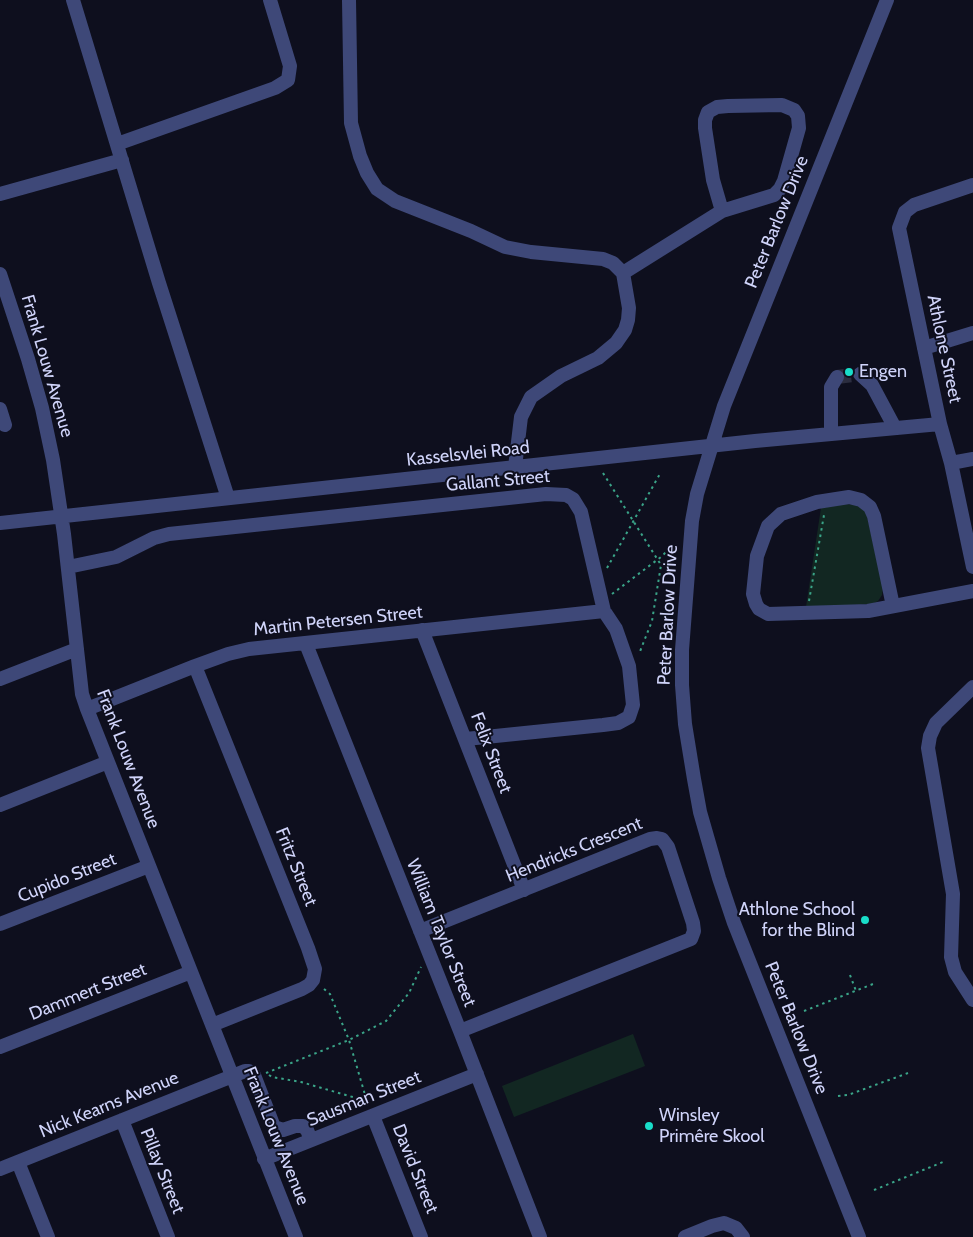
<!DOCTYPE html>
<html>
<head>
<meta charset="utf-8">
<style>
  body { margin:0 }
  canvas { display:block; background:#0e0f1e }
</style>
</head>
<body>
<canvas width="973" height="1237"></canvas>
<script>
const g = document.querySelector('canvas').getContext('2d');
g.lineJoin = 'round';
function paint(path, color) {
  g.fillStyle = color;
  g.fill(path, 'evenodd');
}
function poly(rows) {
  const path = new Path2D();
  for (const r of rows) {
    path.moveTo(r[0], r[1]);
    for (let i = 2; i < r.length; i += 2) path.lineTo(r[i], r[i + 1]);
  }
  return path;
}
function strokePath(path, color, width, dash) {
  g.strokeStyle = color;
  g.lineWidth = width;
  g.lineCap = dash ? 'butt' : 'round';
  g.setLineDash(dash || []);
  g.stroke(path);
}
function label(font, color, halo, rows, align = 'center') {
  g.font = font + ' Cabin,sans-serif';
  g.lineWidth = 4;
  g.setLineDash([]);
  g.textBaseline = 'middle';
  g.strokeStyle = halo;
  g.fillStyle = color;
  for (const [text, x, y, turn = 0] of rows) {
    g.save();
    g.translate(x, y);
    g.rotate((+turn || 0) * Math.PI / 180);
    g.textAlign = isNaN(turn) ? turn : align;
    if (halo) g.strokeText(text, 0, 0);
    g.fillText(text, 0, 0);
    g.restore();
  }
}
const green = poly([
  [845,504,856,505,866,511,883,588,882,595,878,601,872,604,806,607,821,508],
  [633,1034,645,1066,514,1117,502,1086]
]);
const minorTunnel = poly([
  [837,377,860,374]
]);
const path = poly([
  [603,473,661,565,652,621,639,654],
  [607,568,661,472],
  [612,594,661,557,667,551],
  [809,601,824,515],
  [850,975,856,991],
  [324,989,330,994,349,1040,368,1105],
  [804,1011,873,984],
  [266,1073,349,1040,386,1021,409,993,421,967],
  [269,1075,272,1077,301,1082,363,1100,366,1104],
  [838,1096,848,1095,908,1073],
  [874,1190,943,1162]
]);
const minor = poly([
  [73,0,159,283,228,498],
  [349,0,351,123,360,156,367,173,377,189,395,201,471,231,505,247,531,252,603,259,613,263,623,273,629,308,628,320,625,330,616,343,598,358,561,376,531,397,521,417,515,467],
  [117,144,275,88,288,80,290,66,270,0],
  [973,185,914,205,905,212,899,228,940,424,951,463,973,567],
  [0,194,122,160],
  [623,273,722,211,774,195,780,189,784,181,799,128,798,116,794,110,782,105,728,106,717,107,708,112,705,120,705,128,713,180,722,211],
  [0,274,28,359,42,408,53,460,64,534,82,694,87,709,296,1237],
  [924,348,973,333],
  [860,374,872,385,895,428],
  [0,409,5,425],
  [831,434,831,387,837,377],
  [951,463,973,459],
  [0,523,755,441,940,424],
  [68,567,116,557,154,538,169,534,546,494,566,495,573,499,581,512,604,611,616,629,629,666,633,705,629,717,618,723,603,725,466,739],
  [893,606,874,516,870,507,861,500,849,497,817,502,781,514,768,526,757,556,753,594,756,604,759,609,768,614,868,611,973,591],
  [422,630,524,890],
  [306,644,460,1031,540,1237],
  [195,666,308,948,315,969,313,980,309,985,302,989,212,1025],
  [0,679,77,649],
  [973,687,936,723,930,736,928,748,953,894,951,957,955,972,973,1000],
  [87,709,195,666,228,654,249,649,604,611],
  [0,805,108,762],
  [0,924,149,866],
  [420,931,650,839,657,838,662,839,668,847,693,923,694,931,691,939,460,1031],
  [0,1047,191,972],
  [373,1116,421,1237],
  [122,1120,168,1237],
  [264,1159,477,1074],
  [18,1162,48,1237],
  [0,1169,245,1071,249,1071,254,1075,274,1127,283,1130,295,1126,303,1126,307,1130,311,1140],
  [685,1237,712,1226,724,1223,736,1228,743,1237],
  [859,1237,734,923,719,878,700,812,694,779,685,724,682,685,682,650,692,521,697,494,724,406,887,0]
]);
const markers = [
  [849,372,5,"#19ddc9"],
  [865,920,5,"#19ddc9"],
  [649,1126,5,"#19ddc9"]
];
const streetNames = [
  ["Peter Barlow Drive",777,222,-68],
  ["Athlone Street",944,349,78],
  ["Frank Louw Avenue",47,366,74],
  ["Kasselsvlei Road",468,454,-6],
  ["Gallant Street",498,481,-5],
  ["Peter Barlow Drive",668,615,-87],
  ["Martin Petersen Street",338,621,-6],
  ["Felix Street",491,753,69],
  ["Frank Louw Avenue",128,759,69],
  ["Hendricks Crescent",574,850,-22],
  ["Fritz Street",296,867,68],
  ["Cupido Street",67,878,-22],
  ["William Taylor Street",441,933,68],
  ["Dammert Street",88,992,-22],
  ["Peter Barlow Drive",796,1028,68],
  ["Sausman Street",364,1099,-22],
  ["Nick Kearns Avenue",109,1105,-22],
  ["Frank Louw Avenue",276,1136,68],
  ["David Street",415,1169,68],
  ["Pillay Street",162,1171,68]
];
const poiNames = [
  ["Engen",859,372],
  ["Athlone School",855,910,"right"],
  ["for the Blind",855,931,"right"],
  ["Winsley",659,1116],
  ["Primêre Skool",659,1137]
];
paint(green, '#122722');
strokePath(minorTunnel, '#2b2d3f', 14, [14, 7]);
strokePath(path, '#3aa488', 2, [2.5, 4]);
strokePath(minor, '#3e4878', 14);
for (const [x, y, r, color] of markers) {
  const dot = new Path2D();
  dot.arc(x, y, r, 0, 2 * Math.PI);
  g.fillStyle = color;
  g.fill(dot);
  strokePath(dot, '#0e0f1e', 2);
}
label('18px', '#d0d4fa', '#0e0f1e', streetNames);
label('18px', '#d0d4fa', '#0e0f1e', poiNames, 'left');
</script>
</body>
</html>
